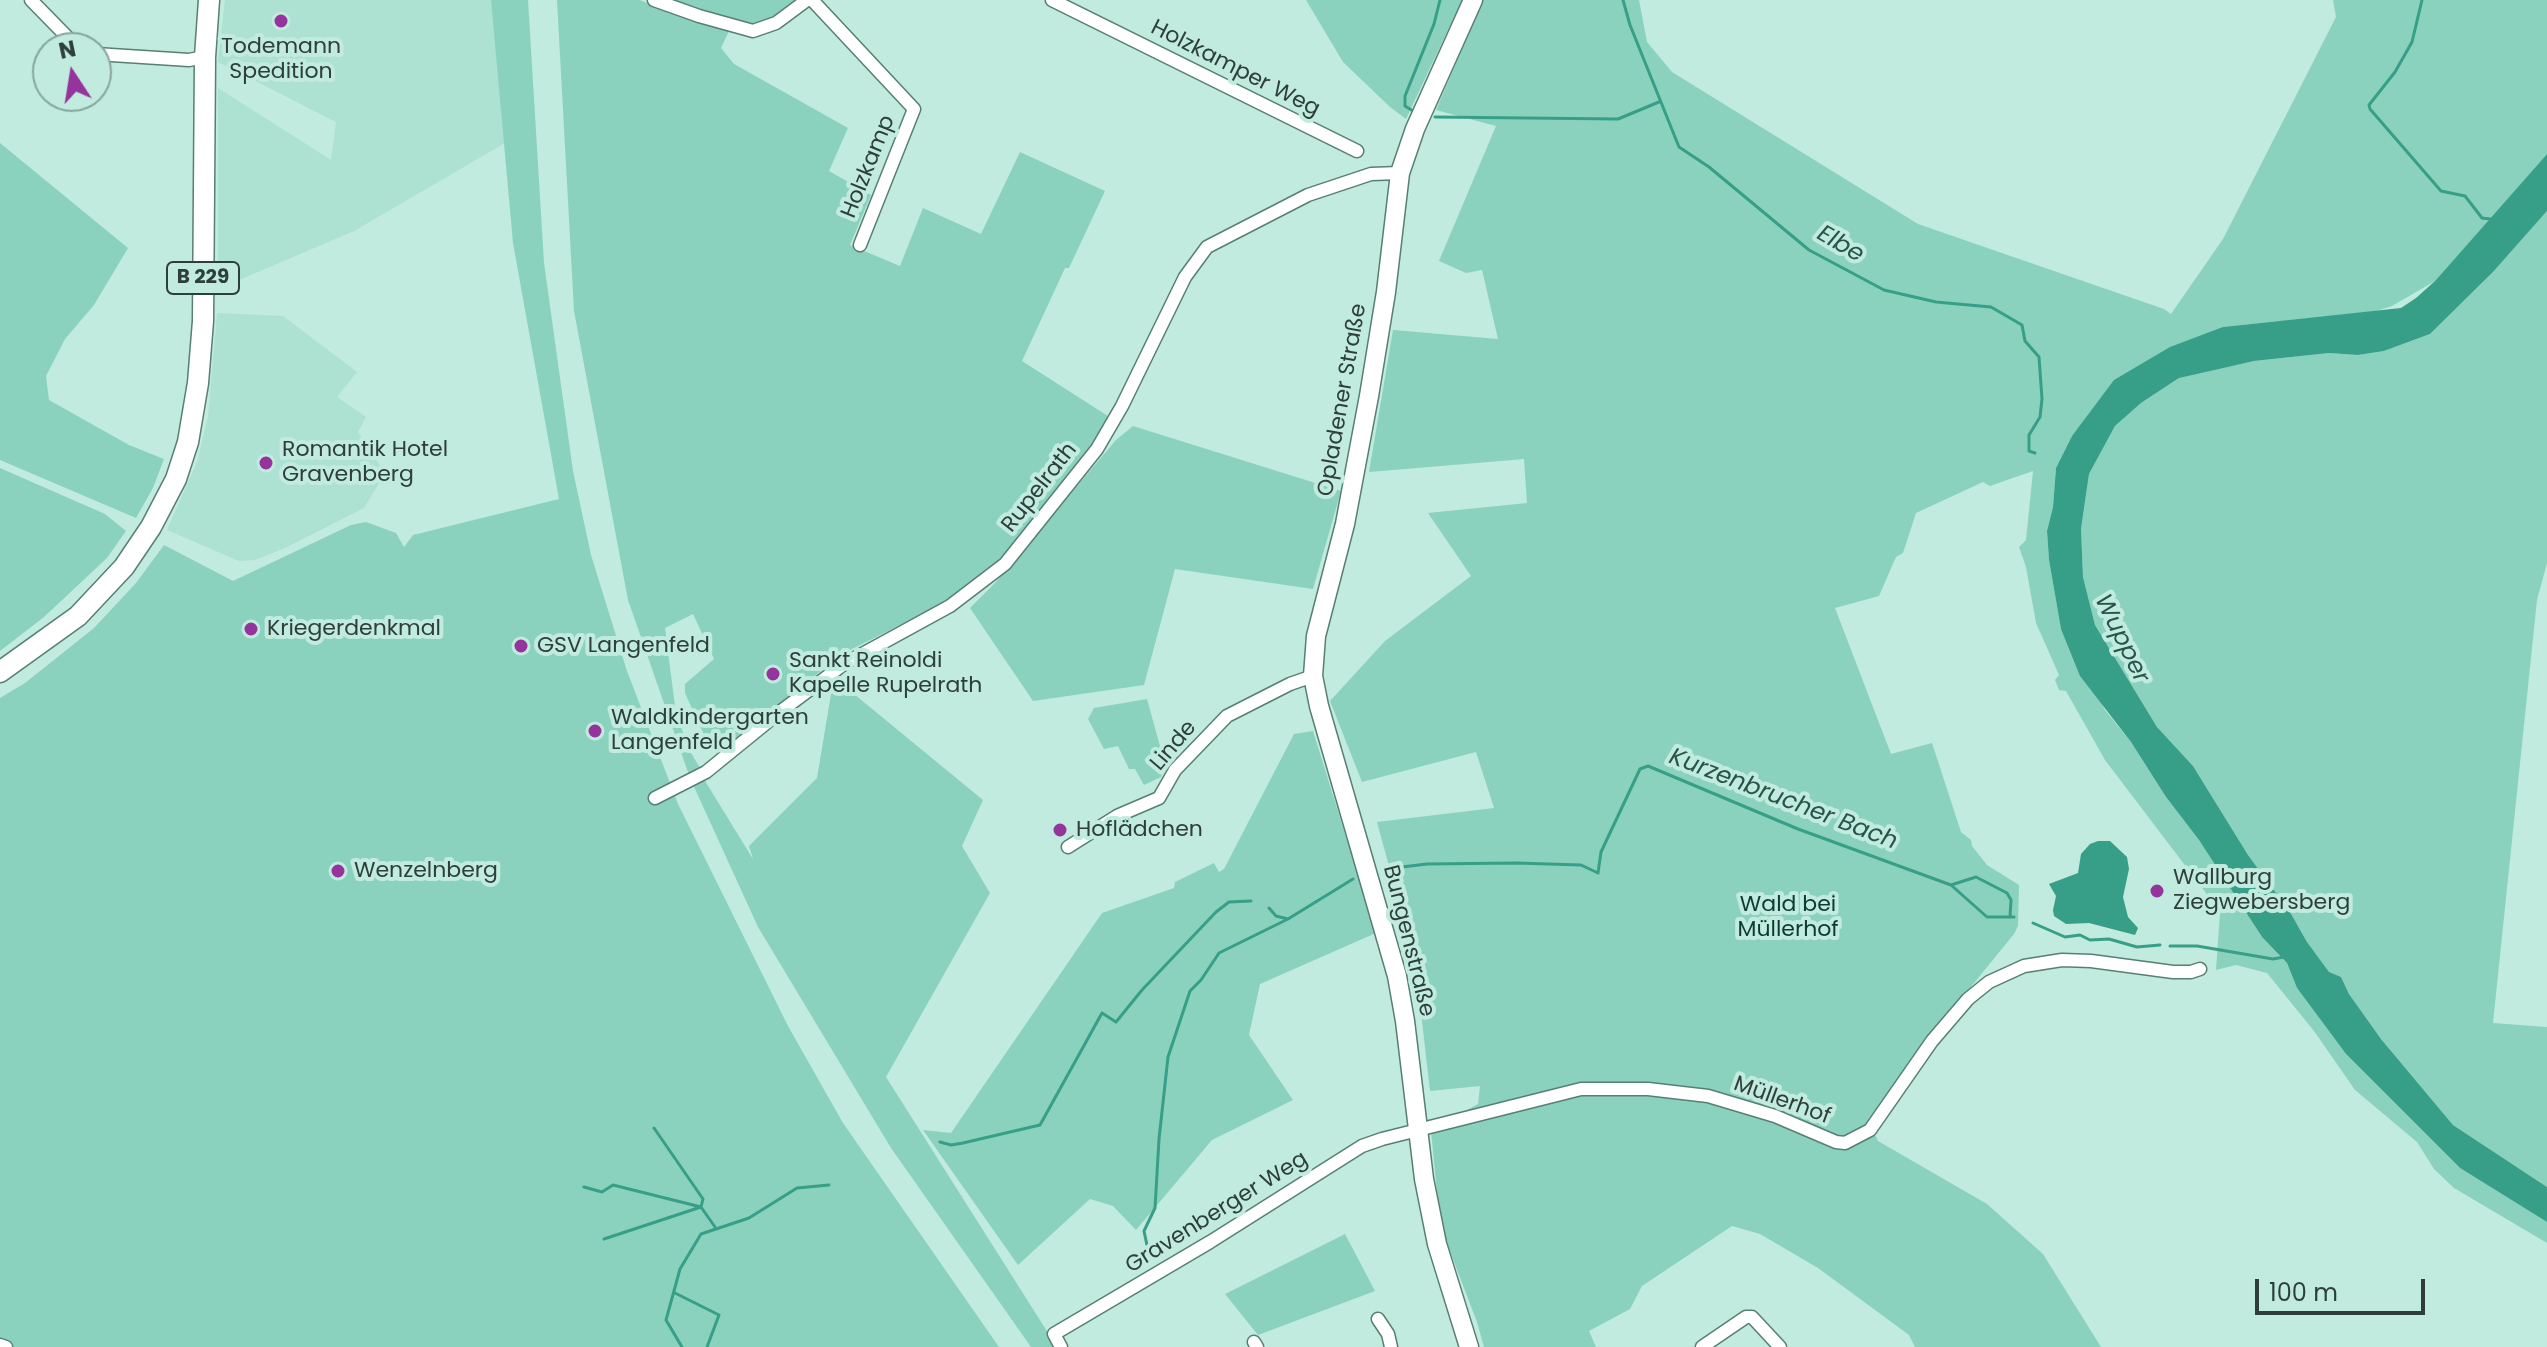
<!DOCTYPE html>
<html>
<head>
<meta charset="utf-8">
<style>
  body { margin:0 }
  #map { position:relative; width:2547px; height:1347px; overflow:hidden; background:#c0ebde; font-family:Poppins,sans-serif }
  canvas { display:block }
  .north { position:absolute; left:32px; top:32px; width:80px; height:80px; box-sizing:border-box; background:#c0ebde; border:2px solid #86a69c; border-radius:50%; rotate:348deg; font-size:22px; font-weight:700; line-height:32px; text-align:center; color:#2e3f3a }
  .north::after { content:''; display:block; margin:auto; width:28px; height:36px; background:#95349c; clip-path:polygon(50% 0,100% 100%,50% 72%,0 100%) }
  .scale { position:absolute; left:2255px; top:1279px; width:170px; height:36px; box-sizing:border-box; border:4px solid #2e3f3a; border-top:0; padding-left:10px; font-size:24px; line-height:28px; white-space:nowrap; color:#2e3f3a; -webkit-text-stroke:6px #c0ebde; paint-order:stroke }
</style>
</head>
<body>
<div id="map">
<canvas width="2547" height="1347"></canvas>
<div class="north">N</div>
<div class="scale">100 m</div>
</div>
<script>
const g = document.querySelector('canvas').getContext('2d');
g.lineJoin = 'round';
function paint(path, color) {
  g.fillStyle = color;
  g.fill(path, 'evenodd');
}
function poly(rows) {
  const path = new Path2D();
  for (const r of rows) {
    path.moveTo(r[0], r[1]);
    for (let i = 2; i < r.length; i += 2) path.lineTo(r[i], r[i + 1]);
  }
  return path;
}
function strokePath(path, color, width, dash) {
  g.strokeStyle = color;
  g.lineWidth = width;
  g.lineCap = dash ? 'butt' : 'round';
  g.setLineDash(dash || []);
  g.stroke(path);
}
function label(font, color, halo, rows, align = 'center') {
  g.font = font + ' Poppins,sans-serif';
  g.lineWidth = 8;
  g.setLineDash([]);
  g.textBaseline = 'middle';
  g.strokeStyle = halo;
  g.fillStyle = color;
  for (const [text, x, y, turn = 0] of rows) {
    g.save();
    g.translate(x, y);
    g.rotate((+turn || 0) * Math.PI / 180);
    g.textAlign = isNaN(turn) ? turn : align;
    if (halo) g.strokeText(text, 0, 0);
    g.fillText(text, 0, 0);
    g.restore();
  }
}
const built = poly([
  [225,0,491,0,505,143,354,231,218,289,218,88,331,160,336,122,218,62],
  [217,313,283,316,357,372,337,397,366,417,358,432,385,473,364,508,285,548,255,560,239,561,167,530,197,462,208,417]
]);
const green = poly([
  [491,0,528,0,544,263,573,471,591,555,627,671,678,804,788,1026,843,1123,999,1347,0,1347,0,698,25,683,94,628,136,583,164,545,233,581,351,525,366,522,396,533,404,547,413,535,559,499,513,243],
  [557,0,640,0,675,15,729,31,721,48,734,64,848,128,829,171,871,195,850,245,900,266,923,208,981,234,1020,152,1105,191,1069,268,1065,268,1022,361,1111,418,1097,440,986,577,946,602,840,655,718,755,709,746,685,693,685,684,714,659,693,614,665,628,676,714,691,753,702,771,702,776,753,859,749,846,817,778,833,682,843,685,983,800,962,846,990,893,886,1077,1057,1347,1031,1347,891,1148,758,927,690,778,628,600,574,311],
  [673,0,796,0,784,12,758,25,726,20],
  [1306,0,1462,0,1406,119,1390,107,1343,62],
  [1483,0,1639,0,1647,42,1672,72,1918,224,2164,309,2171,314,2223,239,2336,17,2333,0,2547,0,2547,154,2435,281,2392,306,2376,311,2223,327,2072,436,2056,468,2053,507,2047,531,2049,560,2061,629,2105,710,2131,742,2166,797,2199,840,2262,937,2287,963,2297,988,2346,1054,2460,1168,2547,1222,2547,1243,2454,1188,2434,1169,2417,1142,2355,1090,2314,1031,2267,973,2236,965,2216,970,2220,913,2212,912,2206,893,2105,760,2066,691,2059,690,2055,680,2059,675,2036,623,2026,567,2019,547,2026,540,2033,471,1990,486,1983,482,1916,513,1903,553,1896,557,1879,596,1835,608,1891,754,1932,743,1961,832,1971,840,1972,846,1987,865,2019,885,2018,926,2014,934,1957,1004,1869,1122,1878,1141,1987,1204,2043,1254,2101,1347,1915,1347,1909,1335,1818,1268,1760,1234,1732,1226,1642,1286,1630,1309,1589,1331,1596,1347,1484,1347,1477,1322,1440,1225,1431,1130,1478,1104,1480,1086,1430,1091,1420,1004,1393,881,1377,822,1494,808,1476,752,1362,782,1330,701,1385,641,1471,576,1428,513,1527,503,1524,459,1369,472,1393,330,1498,339,1482,270,1466,273,1439,261,1496,126,1436,110],
  [0,143,128,248,94,305,65,339,46,376,49,400,129,445,164,459,153,488,136,518,0,460],
  [2547,211,2547,563,2537,600,2493,1023,2547,1027,2547,1187,2453,1125,2381,1039,2349,994,2341,977,2329,973,2307,942,2290,912,2248,855,2193,766,2157,727,2095,625,2083,577,2081,529,2089,474,2115,426,2141,403,2179,378,2202,371,2254,361,2329,353,2358,355,2384,351,2430,334,2493,272],
  [1133,426,1341,491,1313,589,1175,569,1144,685,1033,701,970,608,995,583,1116,440],
  [0,468,105,514,126,531,107,558,44,617,0,651],
  [1147,699,1165,764,1161,777,1144,785,1135,769,1129,769,1118,746,1104,749,1088,719,1094,708],
  [1313,731,1376,933,1260,984,1249,1035,1293,1100,1212,1140,1136,1230,1113,1206,1090,1199,1018,1265,923,1130,951,1133,1102,913,1174,888,1175,882,1214,863,1219,872,1224,869,1294,734],
  [1345,1234,1375,1291,1258,1335,1225,1294]
]);
const water = poly([
  [2547,154,2547,211,2493,272,2430,334,2384,351,2358,355,2329,353,2254,361,2179,378,2141,403,2115,426,2089,474,2081,529,2083,577,2095,625,2157,727,2193,766,2248,855,2290,912,2307,942,2329,972,2341,977,2349,994,2381,1039,2453,1125,2547,1187,2547,1222,2460,1168,2346,1054,2297,988,2287,963,2262,937,2199,840,2166,797,2131,742,2080,676,2061,629,2049,560,2047,531,2053,507,2056,468,2072,436,2114,380,2170,347,2223,327,2401,308,2416,298,2435,281],
  [2098,841,2110,841,2127,857,2129,869,2123,897,2128,917,2138,928,2135,935,2089,923,2066,924,2054,916,2053,910,2056,896,2049,884,2078,873,2081,854,2090,844]
]);
const stream = poly([
  [1623,0,1630,25,1679,147,1709,167,1809,250,1884,290,1936,302,1991,307,2022,325,2025,341,2039,357,2042,399,2040,417,2029,435,2029,451,2035,453],
  [2422,0,2412,42,2395,72,2369,105,2370,109,2441,191,2465,196,2482,218,2490,219],
  [1413,111,1405,106,1405,96,1434,24,1440,0],
  [1435,117,1618,119,1659,102],
  [1385,869,1427,864,1516,863,1581,865,1598,873,1601,852,1640,769,1648,766,1798,829,1951,885,1976,877,2007,893,2011,900,2010,917],
  [1951,885,1987,917,2014,917],
  [1269,908,1276,916,1288,919,1353,879],
  [2033,923,2065,937,2080,935,2090,940,2109,939,2137,947,2160,945],
  [2170,946,2197,946,2273,959,2284,957],
  [940,1142,951,1145,963,1143,1040,1125,1102,1013,1116,1022,1142,990,1216,912,1229,902,1251,901],
  [584,1187,602,1192,613,1185,701,1207,715,1227],
  [604,1239,701,1207,703,1199,654,1128],
  [1148,1250,1144,1231,1155,1208,1159,1139,1168,1057,1190,991,1201,980,1219,953,1288,919],
  [675,1293,719,1315,707,1347],
  [682,1347,666,1320,680,1269,701,1234,749,1218,797,1188,829,1185]
]);
const street = poly([
  [31,0,78,48],
  [654,0,699,16,753,31,776,23,807,0],
  [812,0,914,109,860,245],
  [1052,0,1357,151],
  [96,54,189,60,205,57],
  [655,798,706,772,781,711,844,664,950,606,1005,564,1097,449,1122,406,1185,277,1207,247,1308,195,1371,174,1400,173],
  [1068,847,1117,816,1159,798,1175,770,1227,716,1290,684,1313,676],
  [1378,1319,1388,1334,1391,1347],
  [1254,1342,1257,1347],
  [0,1345,6,1347],
  [1061,1347,1054,1334,1210,1242,1362,1146,1382,1139,1581,1089,1648,1089,1708,1096,1775,1116,1836,1142,1845,1143,1870,1130,1932,1041,1968,999,1989,982,2024,966,2062,960,2091,961,2173,972,2191,972,2200,969],
  [1702,1347,1746,1317,1752,1317,1780,1347]
]);
const secondary = poly([
  [1469,1347,1437,1244,1424,1179,1405,1021,1397,976,1319,706,1313,676,1316,636,1345,524,1369,396,1386,292,1400,173,1415,129,1473,0]
]);
const primary = poly([
  [0,672,78,616,124,567,151,527,176,479,188,442,198,383,203,321,205,57,209,0]
]);
const markers = [
  [281,21,8,"#95349c"],
  [266,463,8,"#95349c"],
  [251,629,8,"#95349c"],
  [521,646,8,"#95349c"],
  [773,674,8,"#95349c"],
  [595,731,8,"#95349c"],
  [1060,830,8,"#95349c"],
  [338,871,8,"#95349c"],
  [2157,891,8,"#95349c"]
];
const shields = [
  [203,278,72]
];
const shieldNames = [
  ["B 229",203,278]
];
const poiNames = [
  ["Todemann",281,47,"center"],
  ["Spedition",281,72,"center"],
  ["Romantik Hotel",282,450],
  ["Gravenberg",282,475],
  ["Kriegerdenkmal",267,629],
  ["GSV Langenfeld",537,646],
  ["Sankt Reinoldi",789,661],
  ["Kapelle Rupelrath",789,686],
  ["Waldkindergarten",611,718],
  ["Langenfeld",611,743],
  ["Hoflädchen",1076,830],
  ["Wenzelnberg",354,871],
  ["Wallburg",2173,878],
  ["Ziegwebersberg",2173,903]
];
const streetNames = [
  ["Holzkamper Weg",1235,69,27],
  ["Holzkamp",869,167,-68],
  ["Opladener Straße",1343,400,-80],
  ["Rupelrath",1040,488,-52],
  ["Linde",1174,746,-50],
  ["Bungenstraße",1408,941,76],
  ["Müllerhof",1782,1101,20],
  ["Gravenberger Weg",1217,1213,-32]
];
const parkNames = [
  ["Wald bei",1788,905],
  ["Müllerhof",1788,930]
];
const waterNames = [
  ["Elbe",1840,245,30],
  ["Wupper",2121,639,64],
  ["Kurzenbrucher Bach",1783,800,21]
];
paint(built, '#ade1d2');
paint(green, '#8bd2be');
paint(water, '#379f87');
strokePath(stream, '#379f87', 3);
strokePath(street, '#577f73', 15);
strokePath(secondary, '#577f73', 21);
strokePath(primary, '#577f73', 23);
strokePath(street, '#fff', 12);
strokePath(secondary, '#fff', 18);
strokePath(primary, '#fff', 20);
for (const [x, y, r, color] of markers) {
  const dot = new Path2D();
  dot.arc(x, y, r, 0, 2 * Math.PI);
  g.fillStyle = color;
  g.fill(dot);
  strokePath(dot, '#c0ebde', 3);
}
for (const [x, y, w] of shields) {
  const box = new Path2D();
  box.roundRect(x - w / 2, y - 16, w, 32, 6);
  g.fillStyle = '#c0ebde';
  g.fill(box);
  strokePath(box, '#2e3f3a', 2);
}
label('bold 20px', '#2e3f3a', null, shieldNames);
label('22px', '#2e3f3a', '#c0ebde', poiNames, 'left');
label('22px', '#2e3f3a', '#c0ebde', streetNames);
label('22px', '#0c3b31', '#c0ebde', parkNames);
label('italic 24px', '#285449', '#c0ebde', waterNames);
</script>
</body>
</html>
